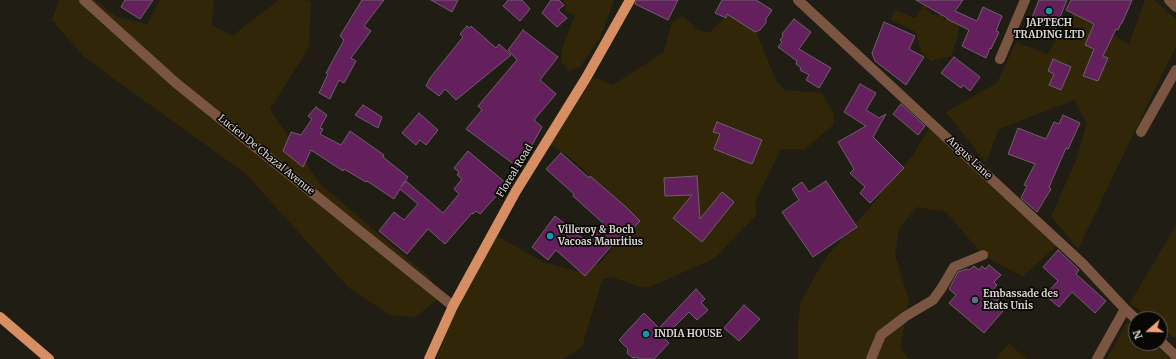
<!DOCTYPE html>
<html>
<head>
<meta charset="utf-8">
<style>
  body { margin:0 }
  #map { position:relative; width:1176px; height:359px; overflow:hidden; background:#201d14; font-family:Merriweather,serif }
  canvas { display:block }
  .north { position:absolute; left:1128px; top:311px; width:40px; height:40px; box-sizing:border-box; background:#090704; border:1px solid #5c5a56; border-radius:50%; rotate:250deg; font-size:11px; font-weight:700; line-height:16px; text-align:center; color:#d9d6d0 }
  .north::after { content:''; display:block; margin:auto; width:14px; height:18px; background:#f1a27b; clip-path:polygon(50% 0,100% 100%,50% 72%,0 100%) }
</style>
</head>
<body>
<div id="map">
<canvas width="1176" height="359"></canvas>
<div class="north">N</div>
</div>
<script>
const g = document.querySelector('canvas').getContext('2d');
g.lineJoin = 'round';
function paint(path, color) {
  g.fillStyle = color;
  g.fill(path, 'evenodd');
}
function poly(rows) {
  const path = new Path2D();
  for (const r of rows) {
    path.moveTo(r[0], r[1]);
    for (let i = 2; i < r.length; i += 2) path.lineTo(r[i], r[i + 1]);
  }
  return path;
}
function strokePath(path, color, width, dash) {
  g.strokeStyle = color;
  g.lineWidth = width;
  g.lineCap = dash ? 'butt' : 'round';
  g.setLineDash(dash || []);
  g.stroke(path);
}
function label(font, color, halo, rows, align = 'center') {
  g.font = font + ' Merriweather,serif';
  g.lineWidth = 3.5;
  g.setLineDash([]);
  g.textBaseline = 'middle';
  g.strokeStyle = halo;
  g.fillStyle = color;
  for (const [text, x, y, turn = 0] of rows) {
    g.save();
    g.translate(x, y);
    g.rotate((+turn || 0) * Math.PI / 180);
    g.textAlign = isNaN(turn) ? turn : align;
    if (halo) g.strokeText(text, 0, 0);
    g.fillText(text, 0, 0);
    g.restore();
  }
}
const green = poly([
  [59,0,95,0,117,17,147,24,160,0,214,0,212,25,232,36,279,0,306,0,311,2,309,47,270,109,319,183,429,277,441,297,415,317,390,315,349,288,246,174,84,57,52,20],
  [564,0,614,0,600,38,580,67,569,71,561,61,562,49,575,15,565,11],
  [741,0,756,0,757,34,776,80,784,90,822,93,834,114,833,125,805,149,781,149,755,202,757,214,715,258,650,287,637,286,612,277,602,280,582,347,563,359,437,359,453,306,497,236,543,262,579,272,600,263,625,234,626,210,571,158,550,144,594,77,613,85,664,52,672,22,682,16,698,30,709,33],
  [1145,0,1154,0,1176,19,1176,46,1078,249,1051,216,1075,163,1087,123,1074,100,999,129,986,163,946,112,997,83,1016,42,1047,54,1073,13,1129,44],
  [924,5,932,15,943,15,944,20,959,20,958,35,951,56,931,61,921,52,916,32,891,20,894,10,916,18],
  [930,127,1006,200,1057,245,1023,277,983,255,946,212,917,207,899,229,895,255,909,301,900,348,909,359,798,359,798,325,801,301,826,257,873,204,897,171,911,158],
  [1176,225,1176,339,1160,326,1160,319,1151,319,1130,303],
  [1127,322,1136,329,1136,343,1152,343,1171,359,1107,359],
  [1009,343,1026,359,996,359]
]);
const building = poly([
  [125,0,153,0,140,19,121,7,125,0],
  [362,0,384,0,364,26,371,31,351,58,356,61,344,83,339,80,330,99,319,93,328,74,326,73,344,40,340,36,362,0],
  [431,0,458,0,452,12,431,0],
  [508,0,522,0,530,9,520,21,503,6,508,0],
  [551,0,559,0,564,5,558,10,567,18,557,27,542,13,551,0],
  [636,0,678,0,668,20,635,4,636,0],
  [722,0,756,0,772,10,766,19,766,23,760,30,755,32,727,14,726,18,715,13,722,0],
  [916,0,963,0,955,11,977,21,983,7,1002,16,996,31,999,32,991,49,990,48,986,58,962,46,969,30,947,19,947,18,916,0],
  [1039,0,1067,0,1055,29,1031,20,1039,0],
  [1071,0,1132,0,1122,23,1121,23,1118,30,1116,29,1103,56,1108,58,1098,81,1083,76,1094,49,1085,45,1094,24,1066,10,1071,0],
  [794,19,811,32,799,49,831,68,819,88,806,80,809,75,800,70,801,68,796,64,797,61,778,47,782,42,780,40,783,36,782,34,794,19],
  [884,22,915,36,909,49,924,57,906,85,875,61,872,53,884,22],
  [467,26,469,28,471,26,496,48,499,44,511,55,456,100,445,89,439,96,426,86,430,78,463,37,460,34,467,26],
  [523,30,558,57,540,80,556,94,534,120,542,127,519,168,466,129,482,110,478,106,517,60,508,50,523,30],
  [954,57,980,77,970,91,963,85,961,88,941,73,954,57],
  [1053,59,1071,67,1061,90,1049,85,1054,74,1048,71,1053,59],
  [860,84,876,93,866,110,879,118,886,114,873,137,904,168,870,203,860,193,865,187,850,173,854,169,838,142,866,126,844,112,860,84],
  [901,104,925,126,918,135,893,114,901,104],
  [363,105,382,117,378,128,355,115,363,105],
  [316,107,327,115,320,128,323,129,320,134,341,145,350,131,384,155,383,157,408,177,401,187,406,181,443,213,459,194,454,189,462,179,457,175,459,172,454,168,468,151,507,184,480,214,476,211,473,214,472,213,445,244,428,229,407,254,379,231,394,212,404,220,418,204,400,189,394,199,367,181,366,182,344,169,343,171,311,150,303,167,283,151,291,132,301,135,312,119,308,116,316,107],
  [419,113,438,130,426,145,420,140,416,145,402,133,419,113],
  [1063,115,1080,123,1068,149,1066,148,1049,187,1051,189,1037,212,1021,198,1027,186,1024,185,1035,164,1008,154,1018,128,1046,139,1054,122,1059,124,1063,115],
  [717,122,762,140,752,164,714,149,720,134,713,132,717,122],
  [561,153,589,178,590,176,626,207,640,221,617,246,614,243,585,276,556,250,548,260,532,247,555,216,586,241,603,223,573,196,574,194,546,169,561,153],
  [697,176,700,219,722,192,734,202,702,242,673,218,692,195,665,196,664,178,697,176],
  [826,181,857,227,813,257,782,212,799,200,792,189,802,182,809,192,826,181],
  [1058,250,1079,270,1076,274,1106,301,1095,313,1072,292,1059,307,1045,295,1058,281,1043,267,1058,250],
  [989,265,1001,275,994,282,997,285,992,291,1000,297,995,304,1003,311,984,333,949,303,956,295,949,289,958,272,967,269,969,270,974,266,979,270,982,266,985,269,989,265],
  [696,289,705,299,701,303,708,310,697,320,689,312,674,327,675,328,665,339,669,343,654,359,639,359,637,357,633,358,627,353,628,349,619,340,644,313,659,328,696,289],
  [744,305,760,319,739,341,724,328,744,305]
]);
const minor = poly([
  [84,0,176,83,453,306],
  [798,0,1083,264,1125,309,1136,319],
  [1169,0,1176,7],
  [1000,59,1025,0],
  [1141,132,1176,70],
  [1160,341,1176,356],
  [871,359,881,335,906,316,933,300,941,289,954,267,983,255],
  [1097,359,1125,309]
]);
const major = poly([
  [0,317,49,359],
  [429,359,453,306,516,191,586,78,630,0]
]);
const markers = [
  [1049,11,4,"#0f9aa8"],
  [550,236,4,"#0f9aa8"],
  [975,300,4,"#5c6f8a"],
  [646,334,4,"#0f9aa8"]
];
const poiNames = [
  ["JAPTECH",1049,23,"center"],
  ["TRADING LTD",1049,35,"center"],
  ["Villeroy & Boch",558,230],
  ["Vacoas Mauritius",558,242],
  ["Embassade des",983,294],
  ["Etats Unis",983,306],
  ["INDIA HOUSE",654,334]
];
const streetNames = [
  ["Lucien De Chazal Avenue",266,155,39],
  ["Angus Lane",969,158,43],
  ["Floreal Road",515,171,-59]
];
paint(green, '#312708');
paint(building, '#641f5d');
strokePath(building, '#6c626a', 1);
strokePath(minor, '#7a5642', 10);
strokePath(major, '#d88e63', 10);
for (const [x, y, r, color] of markers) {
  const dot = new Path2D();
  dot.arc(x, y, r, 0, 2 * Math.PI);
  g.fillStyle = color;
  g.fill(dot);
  strokePath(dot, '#090704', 1.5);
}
label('bold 10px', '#d9d6d0', '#090704', poiNames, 'left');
label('10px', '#d9d6d0', '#090704', streetNames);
</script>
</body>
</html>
